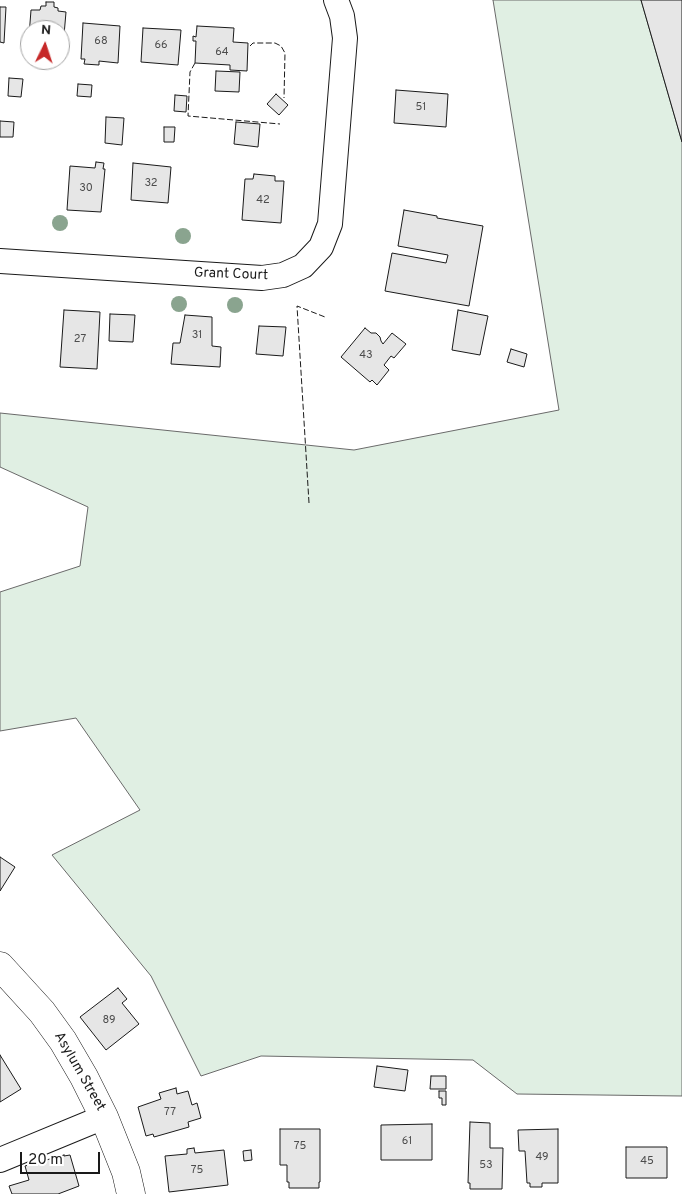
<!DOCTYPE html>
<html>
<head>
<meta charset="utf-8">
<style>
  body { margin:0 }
  #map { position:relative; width:682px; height:1194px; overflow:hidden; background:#fff; font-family:Overpass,sans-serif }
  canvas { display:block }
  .north { position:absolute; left:20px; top:20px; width:50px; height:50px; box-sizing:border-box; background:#fff; border:1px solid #a3a3a3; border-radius:50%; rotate:4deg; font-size:14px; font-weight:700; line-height:20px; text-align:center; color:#1a1a1a }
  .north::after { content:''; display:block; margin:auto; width:18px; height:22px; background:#c62828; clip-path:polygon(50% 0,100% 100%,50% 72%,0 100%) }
  .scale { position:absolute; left:20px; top:1152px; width:80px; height:22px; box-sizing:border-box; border:2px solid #1a1a1a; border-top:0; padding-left:6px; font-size:15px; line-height:18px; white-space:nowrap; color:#1a1a1a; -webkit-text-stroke:4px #fff; paint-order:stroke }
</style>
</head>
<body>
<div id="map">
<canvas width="682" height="1194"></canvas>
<div class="north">N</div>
<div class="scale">20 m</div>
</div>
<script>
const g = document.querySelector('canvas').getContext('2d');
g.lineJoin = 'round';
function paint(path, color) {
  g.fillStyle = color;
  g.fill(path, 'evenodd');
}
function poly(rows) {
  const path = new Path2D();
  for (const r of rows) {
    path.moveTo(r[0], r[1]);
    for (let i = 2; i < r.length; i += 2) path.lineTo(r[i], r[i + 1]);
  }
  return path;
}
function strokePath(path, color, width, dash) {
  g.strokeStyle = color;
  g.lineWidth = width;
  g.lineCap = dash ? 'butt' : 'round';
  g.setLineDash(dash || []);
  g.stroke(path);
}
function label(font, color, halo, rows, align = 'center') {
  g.font = font + ' Overpass,sans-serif';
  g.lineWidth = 4;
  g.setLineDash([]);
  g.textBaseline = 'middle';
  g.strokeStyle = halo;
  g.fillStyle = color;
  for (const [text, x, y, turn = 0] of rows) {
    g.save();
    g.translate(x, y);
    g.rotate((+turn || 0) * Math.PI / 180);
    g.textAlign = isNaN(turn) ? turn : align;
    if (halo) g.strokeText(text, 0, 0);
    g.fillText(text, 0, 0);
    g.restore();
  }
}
const green = poly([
  [493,0,641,0,682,142,682,1096,517,1094,473,1060,261,1056,201,1076,151,976,52,855,140,810,76,718,0,731,0,592,80,566,88,507,0,467,0,413,354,450,559,410,493,0]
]);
const building = poly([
  [641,0,682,0,682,142,641,0],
  [46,2,54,2,54,7,58,8,58,11,66,12,63,47,60,47,60,30,30,30,30,49,28,49,31,10,40,10,41,6,46,6,46,2],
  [0,7,6,7,4,43,0,42,0,7],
  [83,23,120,26,118,63,99,61,99,65,84,64,85,59,81,59,83,23],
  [197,26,234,28,233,42,248,43,247,71,230,70,230,65,195,63,196,41,193,41,193,36,196,37,197,26],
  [143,28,181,30,178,65,141,62,143,28],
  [216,71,240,72,239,92,215,91,216,71],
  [9,78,23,79,21,97,8,96,9,78],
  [78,84,92,85,91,97,77,96,78,84],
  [396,90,448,94,446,127,394,123,396,90],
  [276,94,288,105,279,115,267,104,276,94],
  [175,95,187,96,186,112,174,111,175,95],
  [106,117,124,118,122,145,105,143,106,117],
  [0,121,14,122,13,137,0,137,0,121],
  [236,122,260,124,258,147,234,144,236,122],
  [164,127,175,127,174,142,164,142,164,127],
  [96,162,104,163,103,169,105,169,101,212,67,210,70,166,95,168,96,162],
  [133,163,171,167,168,203,131,200,133,163],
  [254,174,275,176,275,181,284,181,281,223,242,220,245,179,253,179,254,174],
  [404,210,437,216,437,218,483,226,469,306,385,291,392,253,446,263,448,255,398,246,404,210],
  [64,310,100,312,97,369,60,367,64,310],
  [458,310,488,316,480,355,452,350,458,310],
  [110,314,135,315,133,342,109,341,110,314],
  [185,315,212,317,212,346,221,347,220,367,171,364,173,343,180,343,185,315],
  [259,326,286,327,283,356,256,354,259,326],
  [365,328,371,333,376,333,380,337,381,341,383,344,392,333,406,344,394,358,391,356,384,365,389,370,377,385,372,380,370,382,341,357,365,328],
  [511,349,527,354,524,367,507,362,511,349],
  [0,857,15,867,0,891,0,857],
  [118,988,127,999,122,1003,139,1024,106,1050,80,1017,118,988],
  [0,1055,21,1089,0,1102,0,1055],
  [377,1066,408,1070,405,1091,374,1087,377,1066],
  [431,1076,446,1076,446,1089,430,1089,431,1076],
  [176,1088,177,1094,188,1091,192,1105,197,1103,201,1118,188,1122,189,1127,154,1137,153,1134,146,1136,138,1107,161,1099,159,1093,176,1088],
  [439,1091,446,1091,446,1105,442,1105,442,1098,439,1098,439,1091],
  [470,1122,490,1123,490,1148,503,1148,502,1189,470,1189,470,1183,468,1183,470,1122],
  [432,1124,432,1160,381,1160,381,1125,432,1124],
  [280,1129,320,1129,320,1182,319,1182,319,1188,289,1188,289,1182,287,1182,287,1165,280,1165,280,1129],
  [558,1129,558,1183,542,1183,542,1187,530,1187,530,1183,527,1183,525,1151,519,1151,518,1130,558,1129],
  [626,1147,667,1147,667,1178,626,1178,626,1147],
  [194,1148,195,1153,224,1150,228,1185,169,1192,165,1156,187,1154,187,1149,194,1148],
  [251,1150,252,1160,244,1161,243,1151,251,1150],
  [64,1155,64,1156,70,1155,79,1186,58,1194,12,1194,9,1186,29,1180,25,1166,64,1155]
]);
const street = poly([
  [0,261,262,278,283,275,303,266,321,247,330,224,345,38,342,16,336,0],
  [0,1160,104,1117]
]);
const secondary = poly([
  [0,966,42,1012,63,1041,84,1077,104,1117,126,1172,131,1194]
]);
const fence = poly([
  [250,46,253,43,275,43,281,46,285,53,284,98],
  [195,63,190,72,188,116,280,124],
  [309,503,297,306,325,317]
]);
const trees = [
  [60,223],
  [183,236],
  [179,304],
  [235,305]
];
const numberNames = [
  ["68",101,42],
  ["66",161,46],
  ["64",222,53],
  ["51",421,108],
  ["32",151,184],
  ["30",86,189],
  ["42",263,201],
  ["31",197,336],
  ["27",80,340],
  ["43",366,356],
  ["89",109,1021],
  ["77",170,1113],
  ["61",407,1142],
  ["75",300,1147],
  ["49",542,1158],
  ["45",647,1162],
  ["53",486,1166],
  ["75",197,1171]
];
const streetNames = [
  ["Grant Court",231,275,2],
  ["Asylum Street",79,1072,60]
];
paint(green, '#e0efe3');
strokePath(green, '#6a6a6a', 1);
paint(building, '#e6e6e6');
strokePath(building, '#1a1a1a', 1);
strokePath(street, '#1a1a1a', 26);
strokePath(secondary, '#1a1a1a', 29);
strokePath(street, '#fff', 24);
strokePath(secondary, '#fff', 28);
strokePath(fence, '#1a1a1a', 1, [6, 2.5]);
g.fillStyle = '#8aa48f';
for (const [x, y] of trees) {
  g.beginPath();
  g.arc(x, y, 8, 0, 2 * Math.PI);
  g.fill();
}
label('11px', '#4d4d4d', null, numberNames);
label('14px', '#1a1a1a', '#fff', streetNames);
</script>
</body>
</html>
